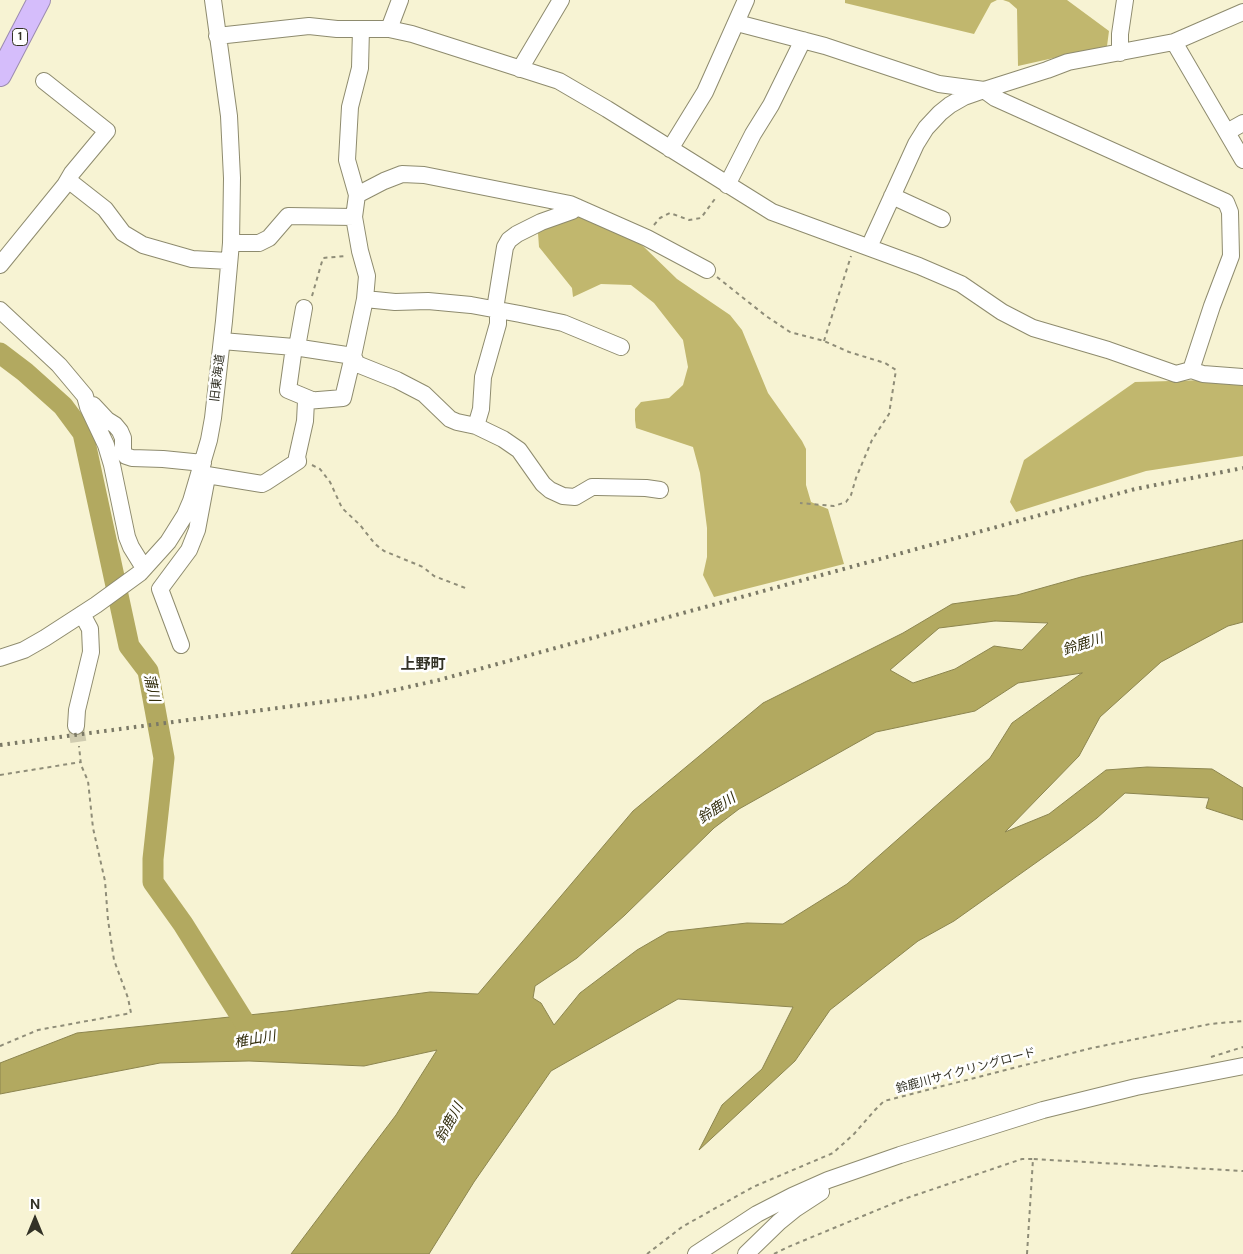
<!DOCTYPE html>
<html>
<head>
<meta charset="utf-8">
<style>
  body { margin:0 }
  #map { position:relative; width:1243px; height:1254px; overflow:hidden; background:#f7f3d3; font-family:"DM Sans",sans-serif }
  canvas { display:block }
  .north { position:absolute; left:10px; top:1194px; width:50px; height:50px; -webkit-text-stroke:4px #fff; paint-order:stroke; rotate:0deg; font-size:14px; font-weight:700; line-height:20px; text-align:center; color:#333226 }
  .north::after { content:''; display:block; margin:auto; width:18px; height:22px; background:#333226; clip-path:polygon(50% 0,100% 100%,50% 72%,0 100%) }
</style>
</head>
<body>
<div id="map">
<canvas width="1243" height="1254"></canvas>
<div class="north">N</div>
</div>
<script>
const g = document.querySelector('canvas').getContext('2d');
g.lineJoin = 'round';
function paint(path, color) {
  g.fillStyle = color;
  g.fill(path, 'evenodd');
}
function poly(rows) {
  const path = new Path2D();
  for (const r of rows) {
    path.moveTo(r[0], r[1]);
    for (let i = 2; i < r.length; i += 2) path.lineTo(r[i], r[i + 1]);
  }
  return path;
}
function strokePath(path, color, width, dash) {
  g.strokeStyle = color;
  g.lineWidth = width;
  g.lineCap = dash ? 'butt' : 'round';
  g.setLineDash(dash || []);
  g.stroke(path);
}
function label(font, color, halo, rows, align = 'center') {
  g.font = font + ' "DM Sans","Noto Sans JP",sans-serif';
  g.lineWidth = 5;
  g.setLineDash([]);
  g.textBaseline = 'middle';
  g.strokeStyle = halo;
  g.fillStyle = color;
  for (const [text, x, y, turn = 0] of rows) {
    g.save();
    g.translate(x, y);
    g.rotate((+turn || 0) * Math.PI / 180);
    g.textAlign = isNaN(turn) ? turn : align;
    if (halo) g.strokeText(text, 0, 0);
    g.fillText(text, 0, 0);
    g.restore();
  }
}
const forest = poly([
  [845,0,997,0,991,3,974,34,845,3],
  [1003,0,1067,0,1109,31,1107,46,1018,66,1017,9,1009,2],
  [575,216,611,225,643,246,677,279,730,315,742,330,768,393,802,441,806,449,806,485,811,502,828,509,844,564,714,597,703,575,707,557,707,528,700,473,693,447,636,428,635,420,635,409,641,402,669,398,683,385,688,367,683,340,654,303,631,285,601,284,573,297,572,288,539,247,537,219],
  [1243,379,1243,456,1146,471,1016,512,1010,502,1024,460,1135,382]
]);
const water = poly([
  [1243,540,1243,622,1228,626,1161,662,1100,717,1079,756,1005,832,1049,814,1106,770,1147,767,1212,769,1243,788,1243,820,1206,808,1209,798,1125,793,1097,818,1068,840,954,921,918,941,830,1010,795,1061,699,1150,722,1105,762,1069,793,1007,678,999,551,1071,474,1182,429,1254,291,1254,396,1115,437,1050,364,1066,249,1061,160,1063,0,1094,0,1063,77,1033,287,1011,430,992,478,994,633,811,763,703,903,633,952,604,1017,595,1081,577,1243,540],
  [995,621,1048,623,1022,650,994,646,955,669,913,683,890,670,939,628,995,621],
  [1082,673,1012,723,990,758,847,884,783,924,747,923,668,932,637,950,580,993,554,1025,541,1003,533,998,535,986,577,958,625,915,714,828,739,809,876,732,975,711,1018,683,1082,673]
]);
const river = poly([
  [0,353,25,372,63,406,83,433,129,646,148,671,164,758,153,859,153,882,183,924,255,1039]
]);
const minorTunnel = poly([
  [76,726,79,746]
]);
const path = poly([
  [654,225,660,218,670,213,689,220,701,218,717,196],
  [717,277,766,316,790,332,824,341,849,352,885,363,896,370,889,414,872,440,856,478,851,495,846,502,834,506,800,503],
  [312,296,323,258,346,256],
  [824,341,851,256],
  [312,465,320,469,330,482,342,508,360,525,375,544,384,551,423,567,434,576,468,589],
  [0,775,81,762],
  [0,1046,38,1030,131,1013,128,998,114,960,108,920,105,881,93,828,88,781,81,765,79,746],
  [1211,1057,1243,1047],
  [647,1254,682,1227,753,1187,833,1153,854,1134,875,1110,884,1101,1092,1048,1210,1024,1243,1021],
  [774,1254,788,1247,904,1199,1022,1159,1033,1159],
  [1027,1254,1033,1159,1243,1171]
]);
const minor = poly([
  [389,29,400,0],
  [217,36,309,26,337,29,389,29,412,34,559,81,607,109,772,212,919,266,961,284,1002,312,1033,328,1108,350,1176,374,1191,370,1212,306,1231,256,1230,212,1226,202,995,98,984,90,939,84,825,46,737,23],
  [1174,42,1243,160],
  [1120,53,1120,34,1125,0],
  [520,69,561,0],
  [1227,132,1243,123],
  [670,149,705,92,746,0],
  [68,180,105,209,123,233,143,245,192,259,229,261],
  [727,185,753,134,771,105,803,40],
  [357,195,384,181,402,174,424,175,570,204,647,238,707,270],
  [892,196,942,219],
  [231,243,259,243,269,238,288,216,354,217],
  [869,247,916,144,926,128,940,113,950,105,964,97,984,90,1047,70,1068,62,1174,42,1243,12],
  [0,265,65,185,72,173,107,131,44,81],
  [365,299,395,302,428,301,471,305,520,314,563,323,621,347],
  [0,310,59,365,85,396,88,407,106,445,112,465,127,537,131,547,144,568],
  [222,341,294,347,353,356,357,364,397,380,424,394,450,419,457,422,476,426,503,439,519,450,543,484,550,490,563,496,575,497,592,487,597,487,646,488,660,490],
  [294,347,288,390,312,400],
  [297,347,304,308],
  [1191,370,1203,374,1243,377],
  [93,405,107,420,115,425,120,431,123,438,123,452,126,456,132,458,163,459,203,463],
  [476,426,481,409,483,377,498,324,498,314,495,309,505,247,509,240,517,234,541,222,572,211,577,207],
  [207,475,262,484,266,482,298,461,297,457,305,421,306,401,343,398,353,356,365,299,367,276,360,251,354,217,357,195,347,160,350,107,360,68,361,29],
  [181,645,160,589,189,550,197,530,206,482],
  [0,658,24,650,45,638,96,605,140,573,168,542,185,515,191,501,209,440,213,418,224,321,231,243,232,178,229,116,213,0],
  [76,726,77,710,91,652,90,629,82,614],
  [696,1254,757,1214,792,1196,828,1180,900,1155,1043,1110,1136,1087,1243,1066],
  [746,1254,779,1222,795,1209,821,1192]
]);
const highway = poly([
  [0,75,39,0]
]);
const rail = poly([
  [0,745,368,696,439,680,1135,489,1243,468]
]);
const shields = [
  [20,37,15]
];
const shieldNames = [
  ["1",20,37]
];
const streetNames = [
  ["旧東海道",218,378,-83],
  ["鈴鹿川サイクリングロード",966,1071,-15]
];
const waterNames = [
  ["鈴鹿川",1083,645,-18],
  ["蒲川",151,688,77],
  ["鈴鹿川",717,809,-34],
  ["椎山川",255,1040,-10],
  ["鈴鹿川",450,1123,-61]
];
const quarterNames = [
  ["上野町",423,665]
];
paint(forest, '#c1b76e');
paint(water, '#b2a960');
strokePath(water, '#8c854f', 1);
strokePath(river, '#b2a960', 21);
strokePath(minorTunnel, '#d0ccb0', 16, [16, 8]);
strokePath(minor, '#8e8b6e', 18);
strokePath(highway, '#9c8cb0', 24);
strokePath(path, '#8f8d78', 2, [4, 4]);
strokePath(minor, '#fff', 16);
strokePath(highway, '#d5bdfb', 22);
strokePath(rail, '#7b7966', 4, [2.5, 5]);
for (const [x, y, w] of shields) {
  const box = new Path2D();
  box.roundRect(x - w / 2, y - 8.5, w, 17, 4);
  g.fillStyle = '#fff';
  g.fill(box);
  strokePath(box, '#333226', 1);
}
label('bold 11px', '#333226', null, shieldNames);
label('12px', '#333226', '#fff', streetNames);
label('italic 14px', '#322d0c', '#fff', waterNames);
label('bold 15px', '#333226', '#fff', quarterNames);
</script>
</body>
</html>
